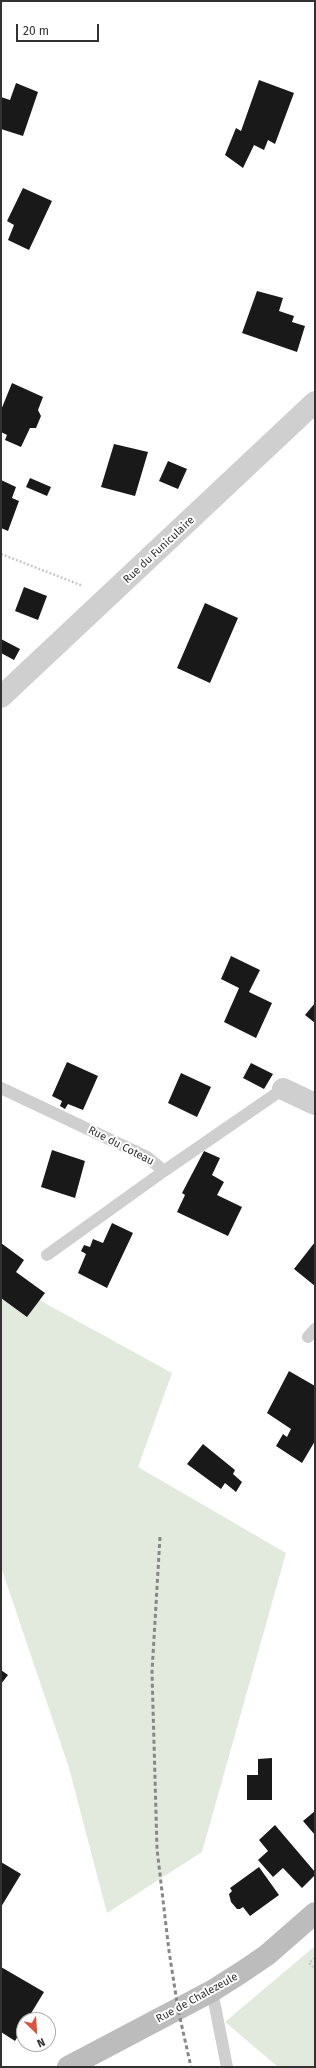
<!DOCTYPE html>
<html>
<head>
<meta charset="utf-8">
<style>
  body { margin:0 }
  #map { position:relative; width:316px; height:2068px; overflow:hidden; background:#fff; font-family:"Fira Sans",sans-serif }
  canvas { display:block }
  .frame { position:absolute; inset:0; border:2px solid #323232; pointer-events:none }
  .north { position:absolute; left:16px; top:2012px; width:40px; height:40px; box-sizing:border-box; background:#fff; border:1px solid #adadad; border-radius:50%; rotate:155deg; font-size:11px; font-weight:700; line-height:16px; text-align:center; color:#323232 }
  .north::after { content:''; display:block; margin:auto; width:14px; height:18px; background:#dc5241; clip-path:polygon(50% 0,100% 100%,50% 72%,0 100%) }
  .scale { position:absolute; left:16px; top:24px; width:83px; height:18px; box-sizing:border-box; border:2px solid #323232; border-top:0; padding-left:5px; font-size:12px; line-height:14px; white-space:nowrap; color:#323232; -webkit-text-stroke:3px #fff; paint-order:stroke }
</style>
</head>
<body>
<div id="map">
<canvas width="316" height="2068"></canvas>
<div class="frame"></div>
<div class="north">N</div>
<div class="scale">20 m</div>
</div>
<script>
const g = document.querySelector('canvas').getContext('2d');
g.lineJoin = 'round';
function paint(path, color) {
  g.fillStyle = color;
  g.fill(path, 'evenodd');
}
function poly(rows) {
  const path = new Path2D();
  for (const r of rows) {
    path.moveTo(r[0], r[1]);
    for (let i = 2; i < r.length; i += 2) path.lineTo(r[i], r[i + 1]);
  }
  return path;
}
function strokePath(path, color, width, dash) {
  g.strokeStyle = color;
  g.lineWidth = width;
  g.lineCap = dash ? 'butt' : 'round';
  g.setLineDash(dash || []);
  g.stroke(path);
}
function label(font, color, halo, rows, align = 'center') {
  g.font = font + ' "Fira Sans",sans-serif';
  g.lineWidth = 4;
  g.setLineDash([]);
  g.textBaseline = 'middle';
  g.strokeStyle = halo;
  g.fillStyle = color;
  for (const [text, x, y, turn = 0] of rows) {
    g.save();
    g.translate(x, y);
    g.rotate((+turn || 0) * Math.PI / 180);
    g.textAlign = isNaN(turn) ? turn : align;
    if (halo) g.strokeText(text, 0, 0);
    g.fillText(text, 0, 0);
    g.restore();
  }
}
const green = poly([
  [1,1279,172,1373,138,1467,286,1553,202,1852,107,1913,69,1768,1,1567],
  [315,1946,315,2067,278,2067,225,2022]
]);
const building = poly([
  [259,80,294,93,275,144,268,140,264,150,254,145,243,168,225,155,236,128,241,131],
  [16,83,38,92,23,136,1,129,1,97,10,100],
  [23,188,52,201,29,250,8,240,14,225,7,221],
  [257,291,283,298,279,311,294,316,292,322,305,326,297,352,242,333],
  [12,383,43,397,38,410,41,416,36,428,30,428,21,447,5,440,7,435,1,432,1,410],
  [114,444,148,452,135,496,101,487],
  [168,461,187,469,178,489,159,481],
  [30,478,51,487,47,496,26,487],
  [1,480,16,487,12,498,19,501,8,531,1,528],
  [24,587,47,596,38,620,15,611],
  [205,603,238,618,210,683,177,668],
  [1,639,20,649,14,660,1,653],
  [231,956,260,970,249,992,272,1003,256,1038,224,1022,239,988,221,979],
  [315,1003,315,1023,305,1015],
  [67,1062,98,1076,83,1110,68,1104,65,1109,60,1106,62,1101,52,1096],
  [251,1063,273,1074,264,1089,243,1078],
  [181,1073,211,1087,197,1117,168,1103],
  [52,1150,85,1161,75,1198,41,1187],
  [204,1151,220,1158,212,1175,224,1182,217,1195,242,1207,228,1236,177,1212,185,1195,182,1193],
  [112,1223,133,1233,107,1288,78,1273,86,1254,81,1251,84,1245,90,1247,93,1239,103,1243],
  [315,1242,315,1286,294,1269],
  [1,1243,24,1260,16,1272,45,1293,27,1317,1,1298],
  [289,1371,315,1386,315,1441,302,1463,276,1446,283,1434,287,1437,291,1429,267,1413],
  [203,1444,235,1470,233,1474,242,1482,236,1492,225,1483,221,1489,187,1464],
  [1,1670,8,1675,1,1684],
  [272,1758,272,1800,247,1800,247,1775,258,1775,258,1759],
  [315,1811,315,1835,303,1821],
  [275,1825,315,1872,315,1875,302,1888,283,1868,273,1877,258,1860,268,1851,259,1840],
  [1,1862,21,1874,1,1907],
  [259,1867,279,1895,250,1916,243,1907,240,1909,237,1909,231,1902,229,1894,232,1891,230,1888],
  [1,1967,44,1992,27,2020,24,2020,24,2026,15,2041,1,2032]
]);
const path = poly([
  [1,554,83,586],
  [315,1958,309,1963,315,1969]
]);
const lane = poly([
  [1,1088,147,1157,164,1171,283,1089],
  [47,1255,164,1171],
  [308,1337,315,1329],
  [212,1991,227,2067]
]);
const street = poly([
  [1,697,315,402],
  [283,1089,315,1104]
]);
const secondary = poly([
  [68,2067,212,1991,242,1972,267,1955,315,1913]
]);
const rail = poly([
  [160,1537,152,1672,157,1849,169,1951,178,2009,191,2067]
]);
const streetNames = [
  ["Rue du Funiculaire",159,550,-43],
  ["Rue du Coteau",121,1146,27],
  ["Rue de Chalezeule",197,1998,-29]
];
paint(green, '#e2eade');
paint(building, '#191919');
strokePath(path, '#c9c9c9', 2.5, [2, 2]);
strokePath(lane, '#cfcfcf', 12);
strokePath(street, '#cfcfcf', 22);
strokePath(secondary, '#bcbcbc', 22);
strokePath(rail, '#878787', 3, [4, 3]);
label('11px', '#323232', '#fff', streetNames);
</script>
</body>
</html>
